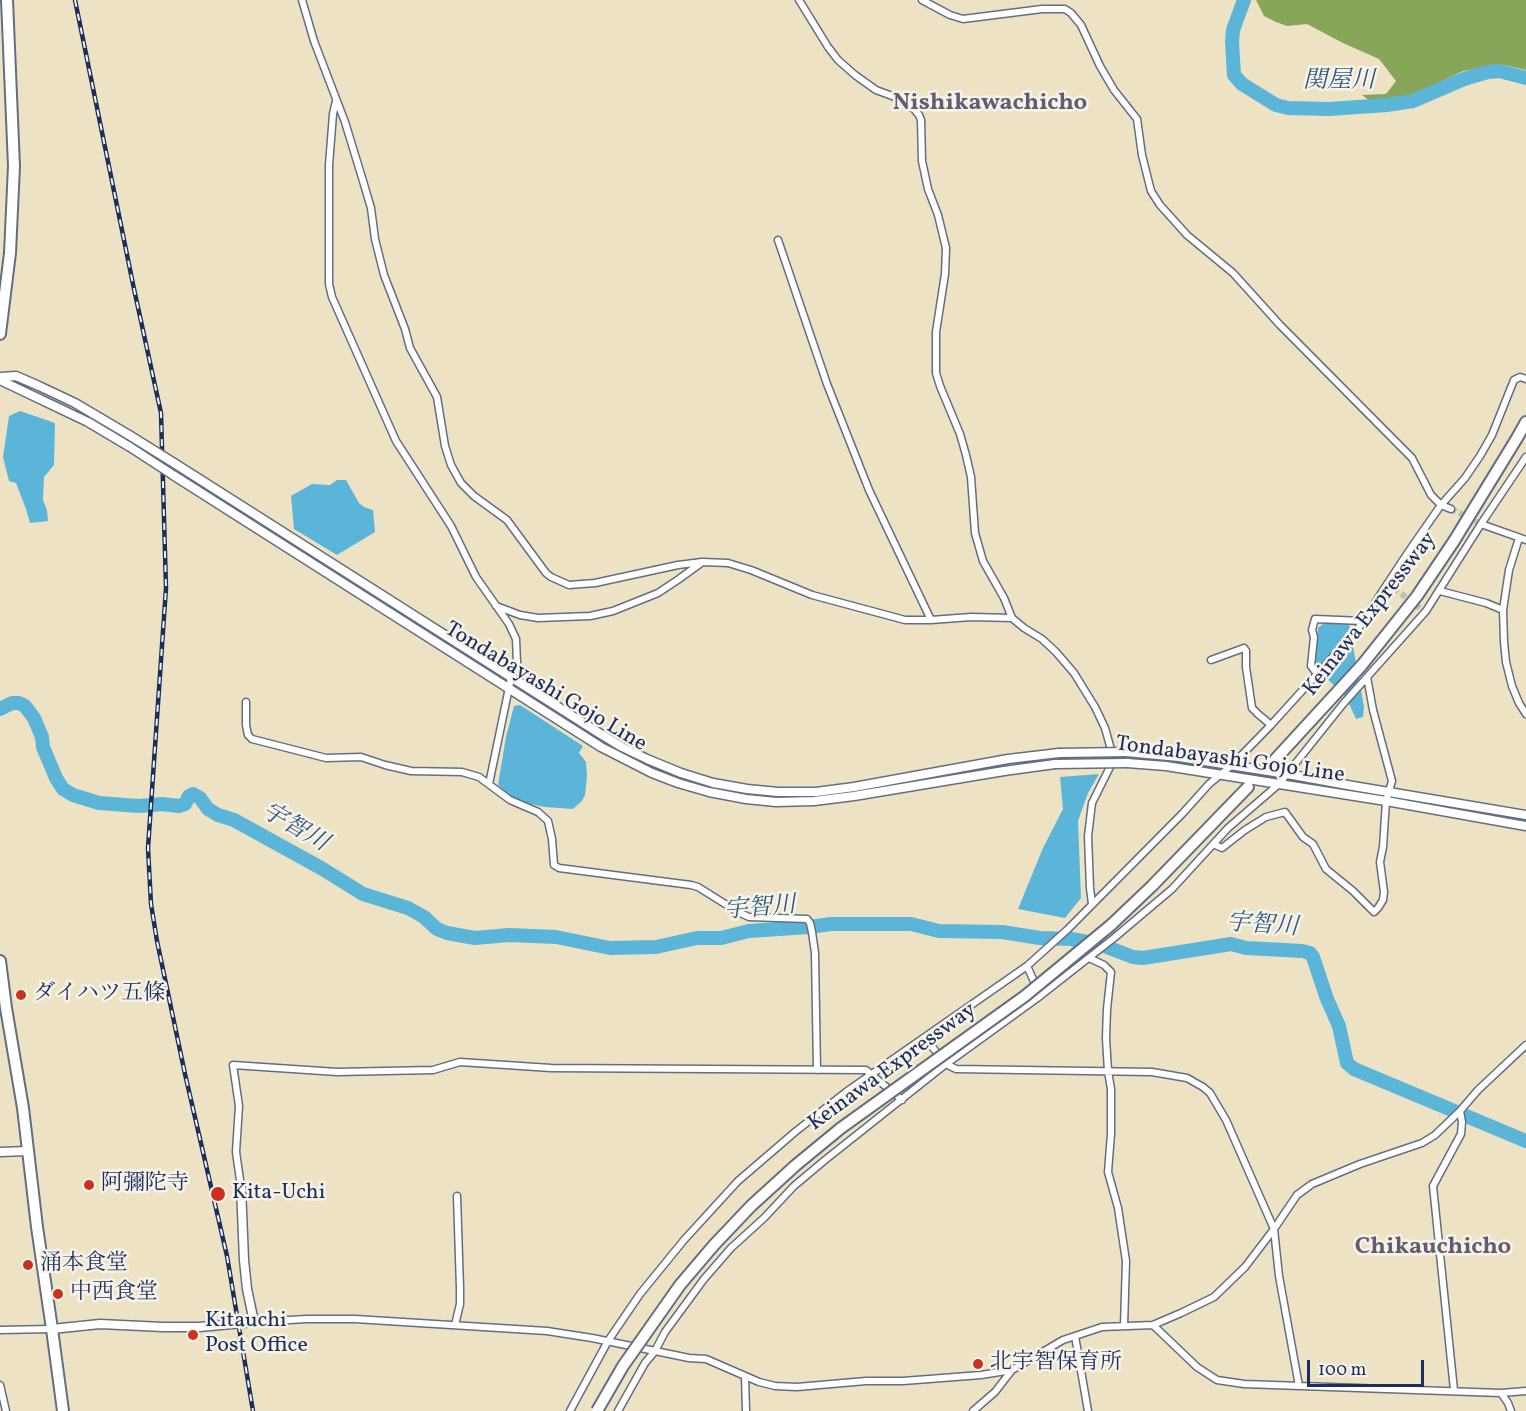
<!DOCTYPE html>
<html>
<head>
<meta charset="utf-8">
<style>
  body { margin:0 }
  #map { position:relative; width:1526px; height:1411px; overflow:hidden; background:#ede3c4; font-family:Vollkorn,serif }
  canvas { display:block }
  .scale { position:absolute; left:1307px; top:1360px; width:117px; height:27px; box-sizing:border-box; border:3px solid #1b2f5e; border-top:0; padding-left:8px; font-size:18px; line-height:21px; white-space:nowrap; color:#1b2f5e; -webkit-text-stroke:4px #f7f3e8; paint-order:stroke }
</style>
</head>
<body>
<div id="map">
<canvas width="1526" height="1411"></canvas>
<div class="scale">100 m</div>
</div>
<script>
const g = document.querySelector('canvas').getContext('2d');
g.lineJoin = 'round';
function paint(path, color) {
  g.fillStyle = color;
  g.fill(path, 'evenodd');
}
function poly(rows) {
  const path = new Path2D();
  for (const r of rows) {
    path.moveTo(r[0], r[1]);
    for (let i = 2; i < r.length; i += 2) path.lineTo(r[i], r[i + 1]);
  }
  return path;
}
function strokePath(path, color, width, dash) {
  g.strokeStyle = color;
  g.lineWidth = width;
  g.lineCap = dash ? 'butt' : 'round';
  g.setLineDash(dash || []);
  g.stroke(path);
}
function label(font, color, halo, rows, align = 'center') {
  g.font = font + ' Vollkorn,"Noto Serif JP",serif';
  g.lineWidth = 5;
  g.setLineDash([]);
  g.textBaseline = 'middle';
  g.strokeStyle = halo;
  g.fillStyle = color;
  for (const [text, x, y, turn = 0] of rows) {
    g.save();
    g.translate(x, y);
    g.rotate((+turn || 0) * Math.PI / 180);
    g.textAlign = isNaN(turn) ? turn : align;
    if (halo) g.strokeText(text, 0, 0);
    g.fillText(text, 0, 0);
    g.restore();
  }
}
const forest = poly([
  [1256,0,1526,0,1526,70,1504,65,1463,71,1413,95,1371,102,1362,95,1386,94,1396,81,1379,59,1343,43,1307,24,1287,26,1276,22,1264,16]
]);
const water = poly([
  [20,411,55,423,54,465,44,477,43,500,47,510,48,521,30,523,26,509,16,483,9,481,3,457,9,416],
  [337,480,346,480,359,503,364,507,373,510,375,532,337,555,294,529,291,496,312,484,330,485],
  [1324,623,1349,624,1364,707,1363,717,1356,719,1346,697,1315,667,1318,628],
  [520,705,583,746,579,753,586,762,587,776,585,795,582,801,573,809,545,807,526,803,510,796,498,785,506,737,514,706],
  [1099,774,1088,793,1078,821,1081,898,1065,918,1018,909,1043,848,1063,809,1060,777]
]);
const river = poly([
  [1244,0,1233,30,1232,42,1234,75,1242,84,1276,105,1288,108,1329,109,1387,105,1413,101,1464,79,1488,72,1499,71,1526,78],
  [0,709,12,703,19,703,25,706,34,718,42,737,43,747,56,778,63,789,73,795,99,803,139,806,162,804,179,806,185,804,189,796,193,794,200,798,208,809,218,815,234,820,321,868,363,894,408,908,424,917,437,929,447,933,475,938,509,935,556,937,610,948,656,947,697,938,721,938,749,931,809,927,831,924,911,924,939,931,1002,932,1040,938,1071,939,1099,944,1133,957,1143,958,1231,944,1246,948,1302,951,1310,953,1313,957,1327,999,1339,1026,1347,1063,1354,1069,1526,1141]
]);
const minorTunnel = poly([
  [1451,509,1481,524],
  [1394,588,1420,608]
]);
const minor = poly([
  [302,0,314,41,345,122,363,181,371,208,375,239,384,275,405,329,410,348,437,397,445,446,451,465,461,483,474,496,507,520,546,573,551,577,569,585,595,583,678,565,702,562,728,563,751,570,812,595,905,620,931,620,971,617,1012,618],
  [799,0,828,47,838,60,855,75,876,90,895,97,914,109,919,115,921,120,922,161,928,189,938,215,946,248,945,274,936,332,936,373,940,386,960,434,966,455,971,477,975,533,983,561,1004,598,1012,618,1024,628,1042,639,1056,652,1074,673,1095,707,1105,728,1110,746,1110,767,1092,803,1088,836,1090,888,1092,904],
  [922,0,950,15,963,19,1042,9,1065,9,1071,13,1081,25,1100,66,1114,90,1137,119,1142,155,1151,191,1160,205,1187,235,1233,273,1280,325,1412,458,1431,495,1441,505,1451,509],
  [336,101,333,114,329,165,329,284,332,297,396,441,451,526,476,577,509,624,516,639,517,663,511,678,489,784],
  [778,240,827,384,869,490,931,620],
  [1481,524,1526,540],
  [1519,538,1509,570,1503,610,1504,642,1506,662,1512,686,1519,703,1526,714],
  [1440,591,1486,603,1503,610],
  [496,606,520,615,538,618,590,616,613,611,658,593,679,579,701,563],
  [1211,660,1244,648,1246,651,1246,667,1252,708,1258,714,1271,725],
  [1318,675,1311,666,1314,637,1312,630,1315,619,1363,621],
  [246,702,246,725,248,735,252,739,326,758,361,757,385,765,411,771,462,772,479,777,510,800,538,812,548,821,552,839,554,865,559,868,691,885,698,887,738,912,749,917,807,919,810,923,812,932,815,953,817,1070],
  [1213,844,1222,848,1245,830,1266,817,1285,812,1303,837,1313,844,1326,869,1353,891,1374,912,1378,908,1383,900,1384,892,1380,862,1383,847,1386,801,1392,781,1373,710,1367,677],
  [1089,958,1104,965,1111,972,1107,1009,1106,1038,1108,1071,1111,1089,1111,1134,1108,1172,1118,1208,1126,1261,1124,1326],
  [1027,966,1037,988],
  [925,1038,946,1064,956,1069,1152,1072,1187,1078,1203,1087,1210,1093,1226,1120,1274,1229,1279,1276,1299,1386],
  [241,1187,236,1152,239,1106,233,1065,337,1072,433,1070,460,1062,551,1068,866,1070,902,1100],
  [254,1322,307,1319,355,1319,547,1331,592,1338,689,1358,706,1359,759,1382,775,1386,797,1387,866,1381,903,1381,981,1375,1012,1370,1063,1340,1102,1327,1153,1325,1181,1313,1214,1297,1245,1267,1274,1229,1297,1195,1312,1184,1360,1164,1422,1143,1435,1135,1460,1111,1478,1090,1526,1045],
  [455,1325,460,1304,460,1288,457,1196],
  [1153,1325,1197,1367,1217,1380,1244,1384,1501,1393,1526,1391],
  [0,1330,52,1329],
  [1075,1336,1088,1411],
  [745,1376,746,1411],
  [0,1385,6,1411],
  [1454,1390,1433,1186,1461,1134,1462,1122,1460,1111],
  [1501,1393,1508,1403,1511,1411],
  [570,1411,608,1341,640,1294,684,1240,738,1181,795,1132,846,1092,1027,966,1068,929,1183,813,1209,784,1231,766,1271,725,1357,630,1409,551,1441,505,1465,478,1480,456,1492,435,1514,380,1520,377,1526,379],
  [618,1411,645,1363,655,1351,665,1332,704,1279,731,1248,764,1218,794,1186,825,1160,946,1064,1040,996,1114,938,1172,889,1228,828,1279,784,1343,704,1426,611,1481,524,1526,457],
  [973,1411,995,1392,1012,1370]
]);
const secondary = poly([
  [0,377,16,376,39,386,75,403,129,435],
  [0,380,88,422,130,447],
  [174,463,599,733,622,747,647,759,681,773,713,783,747,789,778,792,816,792,854,787,1008,759,1059,753],
  [173,475,601,747,652,773,678,783,709,792,746,799,776,802,814,801,854,796,1004,771,1055,764],
  [1126,752,1179,757,1287,774,1353,786,1526,815],
  [1127,763,1166,766,1386,801,1526,826],
  [0,1152,28,1151],
  [52,1329,100,1324,163,1327,199,1327,254,1322,247,1289,244,1260,241,1187]
]);
const trunk = poly([
  [0,334,10,253,14,166,7,0],
  [0,961,6,1008,23,1108,37,1227,52,1329,63,1411]
]);
const motorway = poly([
  [1272,763,1362,665,1417,596,1454,541,1517,438,1526,422],
  [1111,925,1152,886,1248,787]
]);
const rail = poly([
  [75,0,134,289,161,413,166,588,148,848,151,904,157,941,185,1074,227,1256,253,1411]
]);
const secondaryBridge = poly([
  [129,435,174,463],
  [130,447,173,475],
  [1059,753,1126,752],
  [1055,764,1127,763]
]);
const motorwayBridge = poly([
  [597,1411,623,1366,680,1285,714,1245,751,1206,796,1165,841,1128,1025,996,1111,925]
]);
const markers = [
  [21,995,6,"#c8321e"],
  [89,1185,6,"#c8321e"],
  [218,1194,8,"#c8321e"],
  [28,1265,6,"#c8321e"],
  [58,1294,6,"#c8321e"],
  [193,1335,6,"#c8321e"],
  [978,1364,6,"#c8321e"]
];
const streetNames = [
  ["Keinawa Expressway",1371,615,-52],
  ["Tondabayashi Gojo Line",545,688,31],
  ["Tondabayashi Gojo Line",1230,761,8],
  ["Keinawa Expressway",893,1068,-36]
];
const poiNames = [
  ["ダイハツ五條",33,995],
  ["阿彌陀寺",101,1185],
  ["Kita-Uchi",232,1194],
  ["涌本食堂",40,1265],
  ["中西食堂",70,1294],
  ["Kitauchi",205,1322],
  ["Post Office",205,1347],
  ["北宇智保育所",990,1364]
];
const waterNames = [
  ["関屋川",1339,83],
  ["宇智川",294,829,30],
  ["宇智川",760,910,-5],
  ["宇智川",1262,927,4]
];
const neighbourhoodNames = [
  ["Nishikawachicho",990,105],
  ["Chikauchicho",1433,1249]
];
paint(forest, '#87a65a');
paint(water, '#5ab5d8');
strokePath(river, '#5ab5d8', 14);
strokePath(minorTunnel, '#c3bfb0', 6, [6, 3]);
strokePath(minor, '#646e82', 9);
strokePath(secondary, '#646e82', 11);
strokePath(trunk, '#646e82', 14);
strokePath(motorway, '#646e82', 14);
strokePath(minor, '#fff', 6);
strokePath(secondary, '#fff', 8);
strokePath(trunk, '#fff', 10);
strokePath(motorway, '#fff', 10);
strokePath(rail, '#1b2f5e', 4.5);
strokePath(rail, '#f7f3e8', 2, [7]);
strokePath(secondaryBridge, '#646e82', 11, []);
strokePath(motorwayBridge, '#646e82', 14, []);
strokePath(secondaryBridge, '#fff', 8);
strokePath(motorwayBridge, '#fff', 10);
for (const [x, y, r, color] of markers) {
  const dot = new Path2D();
  dot.arc(x, y, r, 0, 2 * Math.PI);
  g.fillStyle = color;
  g.fill(dot);
  strokePath(dot, '#f7f3e8', 2);
}
label('22px', '#1b2f5e', '#f7f3e8', streetNames);
label('22px', '#1b2f5e', '#f7f3e8', poiNames, 'left');
label('italic 24px', '#2e5783', '#f7f3e8', waterNames);
label('bold 24px', '#625b71', '#f7f3e8', neighbourhoodNames);
</script>
</body>
</html>
